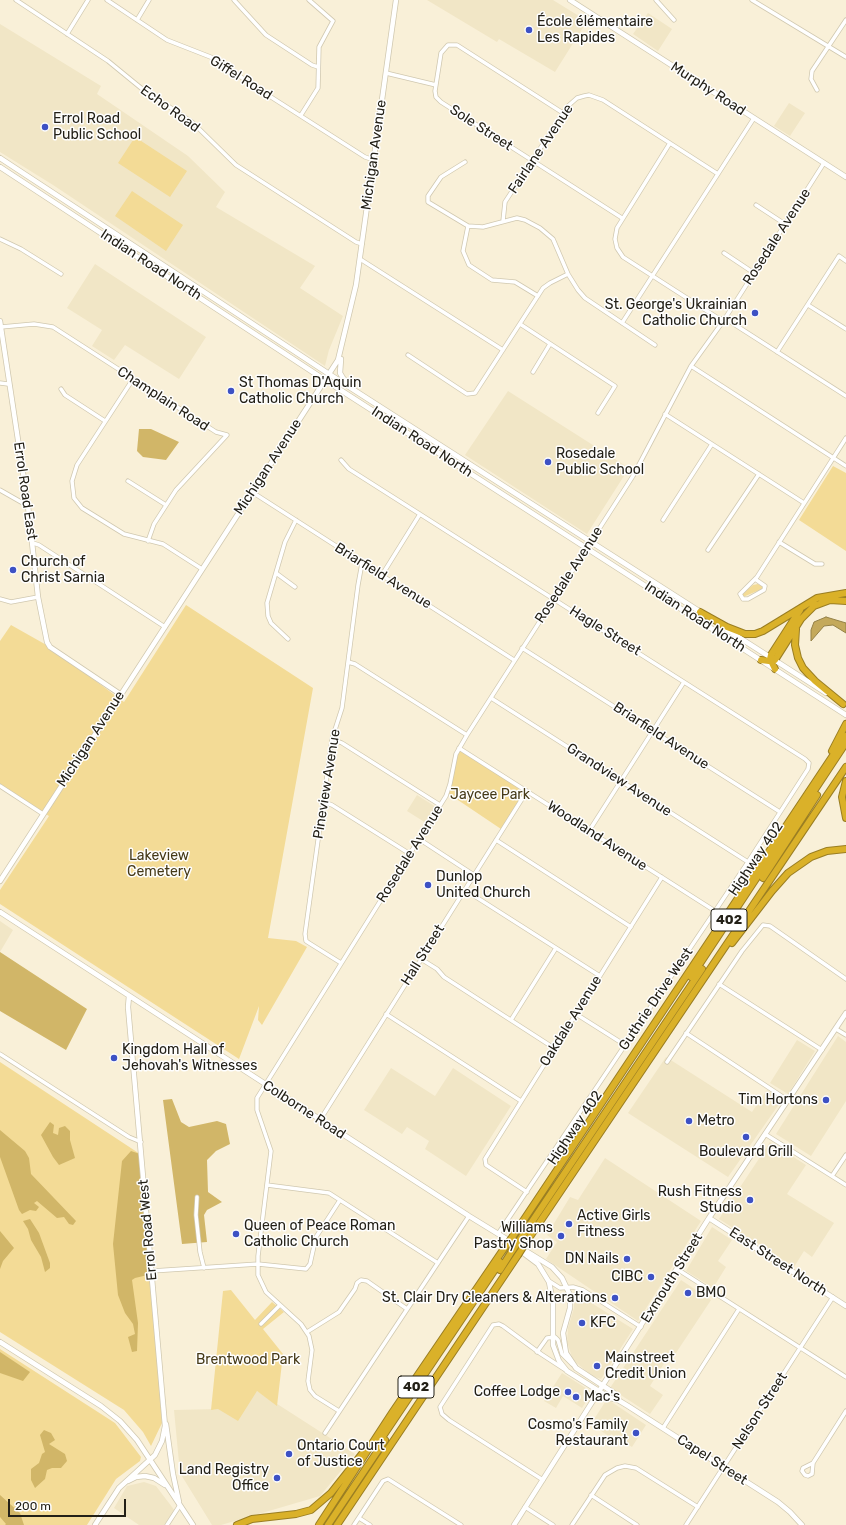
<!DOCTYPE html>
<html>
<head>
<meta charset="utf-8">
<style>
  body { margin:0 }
  #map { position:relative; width:846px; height:1525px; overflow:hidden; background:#f9f0d8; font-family:Rubik,sans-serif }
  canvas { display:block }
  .scale { position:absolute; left:8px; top:1499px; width:118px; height:18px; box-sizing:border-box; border:2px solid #232017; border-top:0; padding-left:5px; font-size:12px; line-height:14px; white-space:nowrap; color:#232017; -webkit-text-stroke:3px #fefefe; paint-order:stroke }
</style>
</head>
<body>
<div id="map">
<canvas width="846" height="1525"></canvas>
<div class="scale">200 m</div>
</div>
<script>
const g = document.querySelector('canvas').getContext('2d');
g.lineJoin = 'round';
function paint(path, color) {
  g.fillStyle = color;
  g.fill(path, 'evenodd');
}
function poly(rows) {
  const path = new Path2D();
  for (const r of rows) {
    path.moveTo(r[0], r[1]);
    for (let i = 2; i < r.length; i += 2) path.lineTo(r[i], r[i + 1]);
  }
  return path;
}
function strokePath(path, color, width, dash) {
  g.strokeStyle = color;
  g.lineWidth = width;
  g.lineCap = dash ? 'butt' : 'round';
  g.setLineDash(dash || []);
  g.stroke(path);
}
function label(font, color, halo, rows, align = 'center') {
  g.font = font + ' Rubik,sans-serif';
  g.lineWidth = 3;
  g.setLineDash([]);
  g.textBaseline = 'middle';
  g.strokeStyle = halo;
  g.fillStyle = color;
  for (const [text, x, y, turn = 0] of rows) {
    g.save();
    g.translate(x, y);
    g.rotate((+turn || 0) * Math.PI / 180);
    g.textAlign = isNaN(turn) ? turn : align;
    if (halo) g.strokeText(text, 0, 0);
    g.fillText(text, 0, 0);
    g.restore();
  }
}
const built = poly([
  [427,0,553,0,587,21,555,72,499,39,497,42],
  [648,13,672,29,658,51,633,34],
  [0,24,101,86,97,94,188,156,225,192,216,207,315,266,300,288,343,316,329,350,325,366,53,185,0,152],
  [789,103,805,113,790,136,774,126],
  [95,264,206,337,179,379,125,345,114,360,92,346,102,330,67,308],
  [508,391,629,468,587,534,465,455],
  [417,795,436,807,426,823,407,811],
  [0,921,13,930,0,952],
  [838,1036,846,1042,846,1101,811,1156,776,1134],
  [797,1040,815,1051,788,1094,770,1083],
  [666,1057,752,1112,767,1090,782,1100,728,1177,628,1113],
  [391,1068,435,1096,453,1068,511,1106,466,1176,425,1149,429,1141,407,1127,402,1134,364,1110],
  [770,1142,806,1165,787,1194,834,1223,812,1257,804,1251,794,1267,719,1219],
  [605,1158,701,1221,638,1321,546,1259,557,1242,547,1235,570,1197,578,1200],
  [712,1227,732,1240,718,1261,726,1267,713,1288,686,1271],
  [681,1280,711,1300,672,1359,668,1357,650,1386,663,1395,650,1414,610,1388],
  [574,1292,633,1329,601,1379,592,1376,573,1360,567,1342,568,1328,574,1308],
  [562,1373,592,1392,582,1408,563,1396,556,1408,544,1401],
  [257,1391,355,1454,320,1496,221,1525,212,1525,180,1473,174,1410,218,1409],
  [607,1399,646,1425,632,1447,611,1434,610,1437,591,1424],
  [144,1482,156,1486,175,1511,164,1525,139,1525,114,1508,127,1486]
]);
const green = poly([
  [135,137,187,171,170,197,118,163],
  [132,191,183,225,166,251,115,216],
  [833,466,846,473,846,551,799,520],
  [758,584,762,586,762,589,743,597,743,593,753,585],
  [186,605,313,688,268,938,296,941,307,947,262,1025,258,1020,259,1006,239,1059,0,904,0,890,49,816,0,786,0,641,11,625,50,647,124,702],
  [459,750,525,791,501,829,449,794,457,754],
  [0,1062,140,1154,152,1274,162,1423,151,1446,143,1432,124,1410,0,1332],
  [231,1290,255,1320,272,1302,284,1312,263,1329,283,1354,277,1406,257,1391,238,1421,218,1409,211,1410,223,1291],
  [0,1349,115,1423,141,1457,140,1461,116,1479,87,1525,0,1525]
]);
const forest = poly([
  [139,429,151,429,179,442,166,460,143,457,137,451],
  [0,952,87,1009,66,1050,0,1011],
  [172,1099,181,1122,189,1127,217,1121,226,1124,230,1144,216,1151,207,1160,208,1192,222,1202,207,1210,204,1215,207,1242,182,1244,163,1100],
  [50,1122,54,1125,53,1133,58,1135,59,1128,65,1126,70,1131,70,1140,75,1158,59,1165,53,1157,41,1135],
  [0,1130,25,1151,29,1158,31,1174,76,1221,73,1225,69,1224,64,1217,57,1218,37,1201,34,1203,39,1207,36,1211,30,1210,22,1214,19,1210,0,1157],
  [131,1151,140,1154,152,1274,135,1278,132,1280,138,1323,137,1351,132,1352,128,1337,135,1334,133,1324,125,1313,118,1295,113,1244,122,1161],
  [30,1219,39,1233,50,1263,50,1268,45,1272,41,1257,31,1240,28,1229,23,1221],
  [0,1231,14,1248,3,1261,0,1269],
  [0,1352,30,1372,23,1381,0,1373],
  [44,1430,51,1433,55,1440,49,1444,65,1454,67,1461,61,1468,52,1468,47,1470,45,1479,35,1488,31,1480,31,1469,39,1463,42,1454,45,1452,40,1435],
  [0,1495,20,1513,24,1525,5,1525,6,1524,0,1517]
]);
const water = poly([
  [826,617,846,623,846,633,833,625,824,626,811,641,811,630,814,622,826,617]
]);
const street = poly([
  [16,0,108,61,141,88,192,122,236,165,356,242,362,244],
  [107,0,167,40,213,58,260,90,365,157,374,160],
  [234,0,266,35,312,65,318,67],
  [656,0,674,20],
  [752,0,846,57],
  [137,20,149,0],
  [67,34,88,0],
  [386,73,436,85],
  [817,90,811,79,812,71,846,20],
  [563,113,457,45,448,45,441,53,435,91,436,97,441,102,622,218],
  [301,115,318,88,319,47,333,21,309,0],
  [670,143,617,228,615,239,617,248,623,257,718,318,729,321,846,396],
  [465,162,441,177,428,196,428,202,468,226,483,227,517,218,525,220,540,228,553,239,568,274,578,290,585,298,655,345],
  [756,205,785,224],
  [503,221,505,202,568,106,577,98,584,96,589,95,603,100,718,174],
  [468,226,463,251,469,265,492,280,515,282,538,296],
  [0,239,21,249,61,274],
  [724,253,754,273],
  [360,259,503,350],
  [808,305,846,329],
  [622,323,754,118],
  [520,324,615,386,598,413],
  [1,327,34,324,53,327,216,432,227,435,176,490,154,524,148,541],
  [777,352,839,256,846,261],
  [408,355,467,394,475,393,543,288,550,283,568,274],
  [691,366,846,466],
  [533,372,550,344],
  [133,379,77,465,72,481,74,498,82,508,124,534,163,544,202,569],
  [0,383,8,384],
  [61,389,65,395,105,421],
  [665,414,804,503],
  [341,460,349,469,805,759,809,763,808,769,748,862,498,1234],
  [128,481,166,505],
  [0,490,28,506],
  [252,492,514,660],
  [663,520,712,444],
  [779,542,815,564,822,564],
  [33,543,39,545,165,627],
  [708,550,759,474],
  [276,573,295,587],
  [382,575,420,514],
  [755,579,765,586,764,590,748,599,743,599,740,594,757,577,846,438],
  [0,599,11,602,38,597],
  [288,639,271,623,268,616,267,603,285,542,296,520],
  [522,648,780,812],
  [348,662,355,664,467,735],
  [491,698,748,862],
  [332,739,342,743,440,805],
  [459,748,715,911],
  [0,786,43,814],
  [324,802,332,805,410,854],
  [589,831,684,682],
  [419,839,474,875],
  [496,840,631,927],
  [465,890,600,976],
  [421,959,437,969,444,977,554,1048],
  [341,963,309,943,306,941,305,934,332,739,342,708,358,585,362,563],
  [719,984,822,1050],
  [386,1014,521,1101],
  [576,1014,625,1045],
  [511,1020,556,948],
  [836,1029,846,1035],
  [686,1033,789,1101],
  [0,1054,129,1137,141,1142],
  [667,1062,742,951,763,925,770,926,846,979],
  [320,1120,527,791],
  [765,1134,846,1185],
  [832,1176,846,1155],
  [267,1185,329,1193,438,1263],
  [527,1192,486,1165,485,1159,662,877],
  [197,1197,196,1215,200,1252,204,1268],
  [677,1269,846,1377],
  [152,1271,258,1264,306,1269,310,1264,316,1237,340,1200],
  [549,1281,560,1288,573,1287,583,1290,641,1327],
  [261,1324,280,1305],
  [307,1332,339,1312,355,1289,357,1283,361,1280,367,1281,407,1309],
  [537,1352,547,1338,555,1337,558,1340,562,1354,572,1364],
  [339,1411,315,1396,310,1390,308,1381,312,1350,309,1336,301,1324,266,1292,258,1275,258,1256,271,1151,257,1110,257,1098,446,796,450,784,456,754,467,735,633,476,691,366,724,320,824,163],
  [663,1428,739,1309],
  [325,1433,469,1216],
  [813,1463,803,1468,802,1471,805,1475,808,1476,812,1474,813,1463,846,1411],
  [543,1480,449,1420,442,1414,440,1407,493,1325,499,1324,503,1326,541,1354,564,1369],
  [591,1495,637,1525],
  [525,1507,553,1525],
  [359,1518,370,1525],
  [167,1525,180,1505],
  [354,1525,383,1481,388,1479,461,1525],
  [572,1525,605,1475,617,1468,625,1466,636,1468,698,1507],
  [686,1525,833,1297]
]);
const secondary = poly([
  [570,0,846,177],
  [0,158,329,374,702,613],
  [0,167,325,380,846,715],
  [0,321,28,506,38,597,47,642,50,647,120,694],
  [341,359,340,373,343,378,350,385],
  [726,629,826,693],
  [0,881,338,360,356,285,396,0],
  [0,912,469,1216,552,1267,562,1278,570,1295,570,1308,563,1333,566,1353,576,1368,614,1393,618,1400],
  [709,1218,846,1306],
  [522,1252,538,1264,549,1282,553,1303,553,1345,559,1361,567,1371,610,1398,618,1400,628,1406,778,1502,790,1512,802,1525],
  [0,1342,101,1406,120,1421,137,1440,193,1525],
  [166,1424,173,1474,179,1502],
  [128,1481,136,1477,145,1476,154,1478,165,1485],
  [95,1525,119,1488,155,1455,162,1441,165,1426,128,1007,129,996],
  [514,1525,709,1218,846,1013]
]);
const highway = poly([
  [700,612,727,627,745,634,755,634,763,631,817,598,846,593],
  [796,629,795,645,798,658,803,668,815,681,843,704],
  [761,660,769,661,775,660,801,619,814,606,830,600,846,601],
  [775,669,770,659,771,655,800,610],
  [832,751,846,724],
  [846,781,842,797,846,818],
  [763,878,817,795],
  [732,943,772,891,788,873,811,857,827,851,846,849],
  [691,977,845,744],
  [513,1236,846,736],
  [519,1241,702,969],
  [525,1244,846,767],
  [500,1270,512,1251],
  [379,1442,500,1262],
  [237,1525,252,1519,296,1514,311,1510,331,1493,365,1450],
  [319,1525,392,1413,505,1247],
  [328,1525,385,1440],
  [337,1525,518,1255]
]);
const highwayBridge = poly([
  [505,1247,513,1236],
  [512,1251,519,1241],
  [518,1255,525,1244]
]);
const markers = [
  [529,30,4,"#3d51c4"],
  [45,127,4,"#3d51c4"],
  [755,313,4,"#3d51c4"],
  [231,391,4,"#3d51c4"],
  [548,462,4,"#3d51c4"],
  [13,570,4,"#3d51c4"],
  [428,885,4,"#3d51c4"],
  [114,1058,4,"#3d51c4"],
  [826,1100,4,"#3d51c4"],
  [689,1121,4,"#3d51c4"],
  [746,1137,4,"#3d51c4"],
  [750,1200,4,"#3d51c4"],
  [569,1224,4,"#3d51c4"],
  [236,1234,4,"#3d51c4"],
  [561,1236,4,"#3d51c4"],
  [627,1259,4,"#3d51c4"],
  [651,1277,4,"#3d51c4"],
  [688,1293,4,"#3d51c4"],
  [615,1298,4,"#3d51c4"],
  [582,1323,4,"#3d51c4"],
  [597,1366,4,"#3d51c4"],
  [568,1392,4,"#3d51c4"],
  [576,1397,4,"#3d51c4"],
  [636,1433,4,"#3d51c4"],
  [289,1454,4,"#3d51c4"],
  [277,1478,4,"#3d51c4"]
];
const shields = [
  [729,920,36],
  [416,1387,36]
];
const shieldNames = [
  ["402",729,920],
  ["402",416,1387]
];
const poiNames = [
  ["École élémentaire",537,22],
  ["Les Rapides",537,38],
  ["Errol Road",53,119],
  ["Public School",53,135],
  ["St. George's Ukrainian",747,305,"right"],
  ["Catholic Church",747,321,"right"],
  ["St Thomas D'Aquin",239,383],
  ["Catholic Church",239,399],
  ["Rosedale",556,454],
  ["Public School",556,470],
  ["Church of",21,562],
  ["Christ Sarnia",21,578],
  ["Dunlop",436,877],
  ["United Church",436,893],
  ["Kingdom Hall of",122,1050],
  ["Jehovah's Witnesses",122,1066],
  ["Tim Hortons",818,1100,"right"],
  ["Metro",697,1121],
  ["Boulevard Grill",746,1152,"center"],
  ["Rush Fitness",742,1192,"right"],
  ["Studio",742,1208,"right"],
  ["Active Girls",577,1216],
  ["Fitness",577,1232],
  ["Queen of Peace Roman",244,1226],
  ["Catholic Church",244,1242],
  ["Williams",553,1228,"right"],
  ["Pastry Shop",553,1244,"right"],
  ["DN Nails",619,1259,"right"],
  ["CIBC",643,1277,"right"],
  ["BMO",696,1293],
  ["St. Clair Dry Cleaners & Alterations",607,1298,"right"],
  ["KFC",590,1323],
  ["Mainstreet",605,1358],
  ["Credit Union",605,1374],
  ["Coffee Lodge",560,1392,"right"],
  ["Mac's",584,1397],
  ["Cosmo's Family",628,1425,"right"],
  ["Restaurant",628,1441,"right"],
  ["Ontario Court",297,1446],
  ["of Justice",297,1462],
  ["Land Registry",269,1470,"right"],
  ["Office",269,1486,"right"]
];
const streetNames = [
  ["Giffel Road",241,78,32],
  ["Murphy Road",708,89,33],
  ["Echo Road",170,109,36],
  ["Sole Street",481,128,33],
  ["Fairlane Avenue",541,149,-56],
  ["Michigan Avenue",374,155,-82],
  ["Rosedale Avenue",777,237,-57],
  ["Indian Road North",151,265,33],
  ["Champlain Road",163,399,33],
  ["Indian Road North",422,442,33],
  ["Michigan Avenue",268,467,-57],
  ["Errol Road East",25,491,82],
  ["Rosedale Avenue",569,575,-57],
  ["Briarfield Avenue",383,576,32],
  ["Indian Road North",695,617,33],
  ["Hagle Street",605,631,32],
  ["Briarfield Avenue",661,736,33],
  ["Michigan Avenue",91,739,-57],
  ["Grandview Avenue",619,780,33],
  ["Pineview Avenue",327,784,-81],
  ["Woodland Avenue",597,836,33],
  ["Rosedale Avenue",410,854,-58],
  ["Highway 402",756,859,-56],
  ["Hall Street",423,955,-58],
  ["Guthrie Drive West",656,999,-56],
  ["Oakdale Avenue",571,1021,-58],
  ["Colborne Road",304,1110,33],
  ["Highway 402",575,1128,-56],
  ["Errol Road West",148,1230,-95],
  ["East Street North",778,1262,33],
  ["Exmouth Street",672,1278,-58],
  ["Nelson Street",760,1411,-57],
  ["Capel Street",712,1460,33]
];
const parkNames = [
  ["Jaycee Park",490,795],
  ["Lakeview",159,856],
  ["Cemetery",159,872],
  ["Brentwood Park",248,1360]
];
paint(built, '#f1e6c6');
paint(green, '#f3db96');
paint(forest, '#d1b668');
paint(water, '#c4a95b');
strokePath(water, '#948047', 1);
strokePath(street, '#d0c8b0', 5);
strokePath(secondary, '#d0c8b0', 6);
strokePath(highway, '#9a7e23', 8);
strokePath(street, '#fff', 3.5);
strokePath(secondary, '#fff', 4.5);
strokePath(highway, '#dab129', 6);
strokePath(highwayBridge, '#9a7e23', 8, []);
strokePath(highwayBridge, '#dab129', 6);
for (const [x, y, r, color] of markers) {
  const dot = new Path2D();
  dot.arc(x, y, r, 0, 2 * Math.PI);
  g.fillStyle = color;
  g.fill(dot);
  strokePath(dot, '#fefefe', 1.5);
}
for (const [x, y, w] of shields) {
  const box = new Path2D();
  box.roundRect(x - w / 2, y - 11, w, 22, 3);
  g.fillStyle = '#fefefe';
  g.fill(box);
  strokePath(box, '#232017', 1);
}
label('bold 13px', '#232017', null, shieldNames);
label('14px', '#232017', '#fefefe', poiNames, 'left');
label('14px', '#232017', '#fefefe', streetNames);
label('14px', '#453917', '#fefefe', parkNames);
</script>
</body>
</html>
